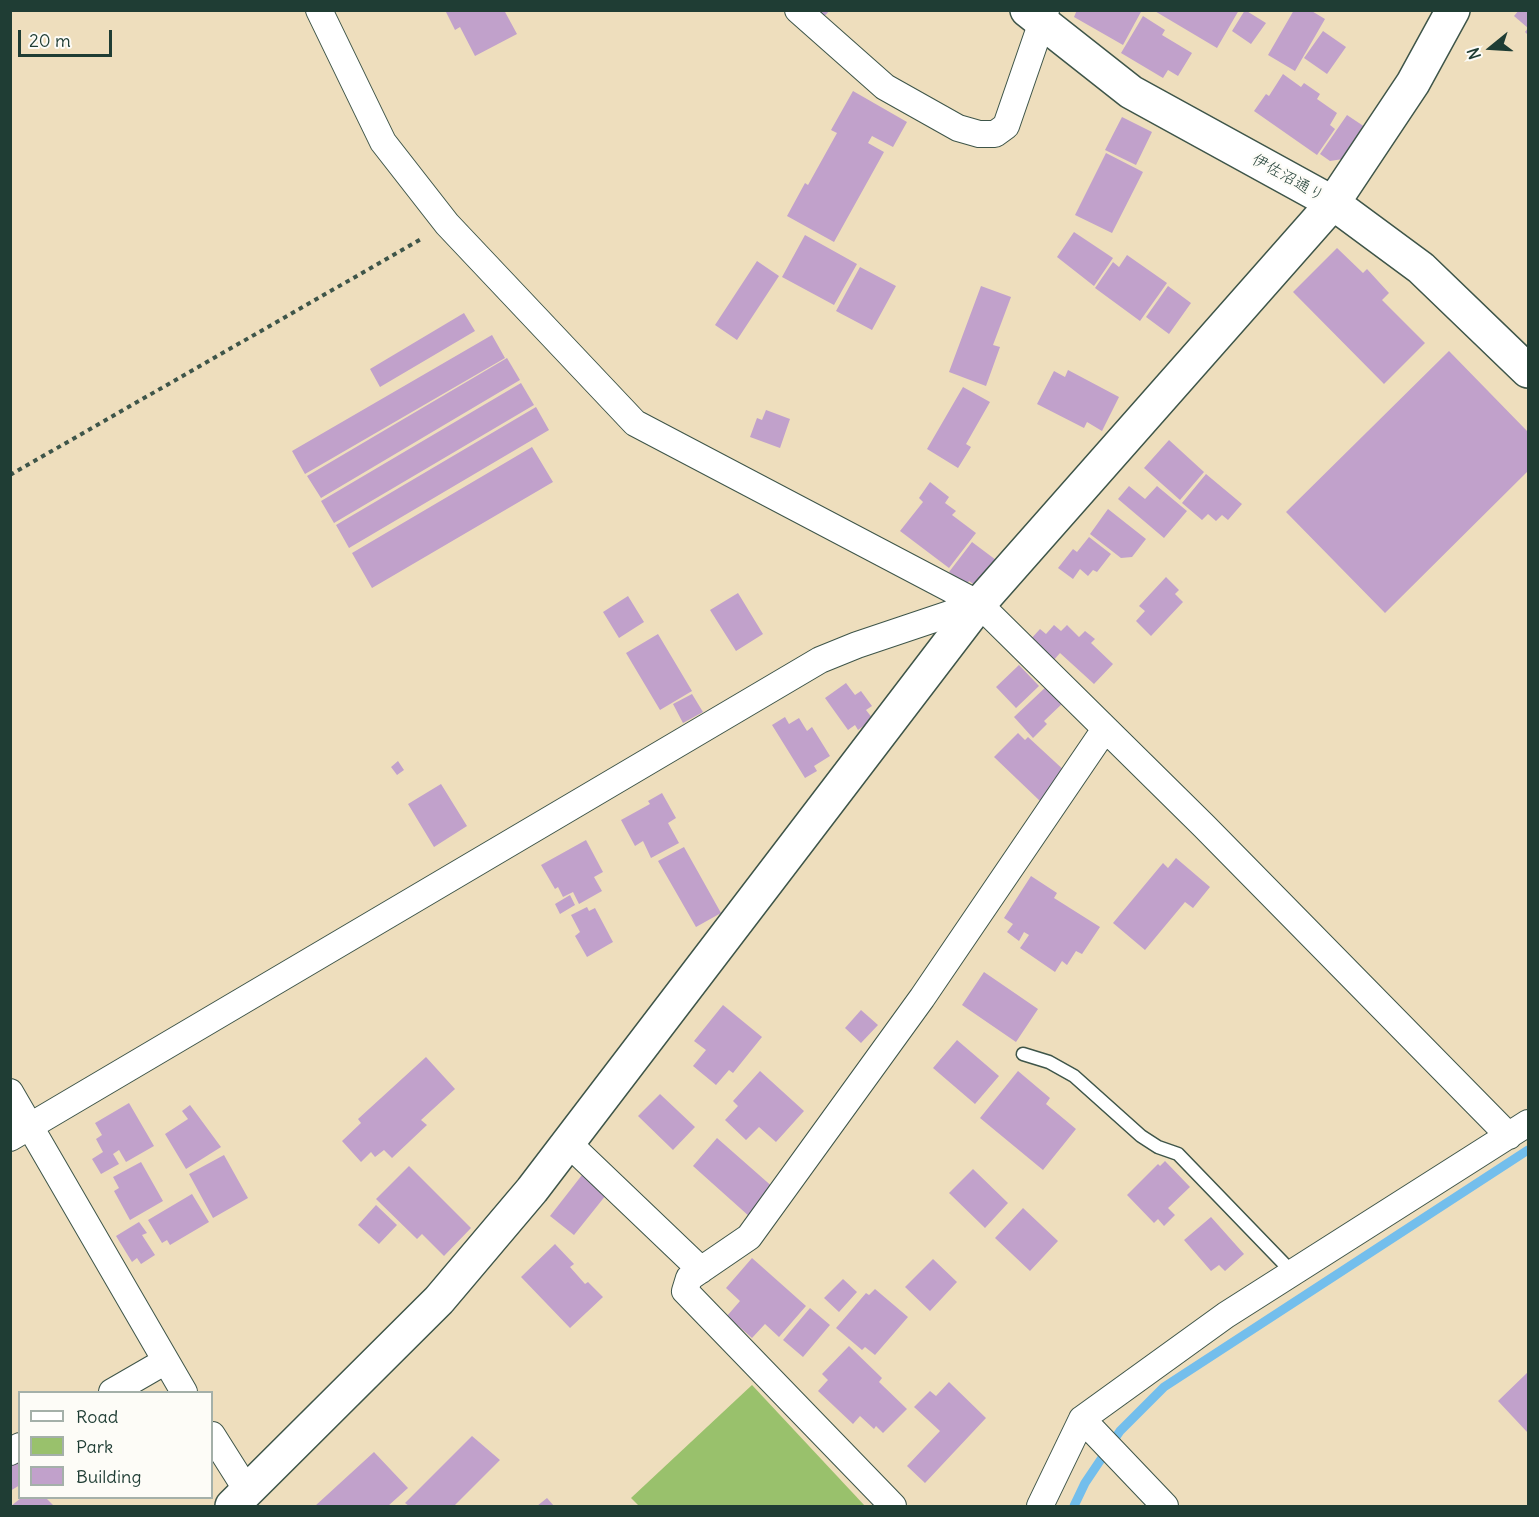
<!DOCTYPE html>
<html>
<head>
<meta charset="utf-8">
<style>
  body { margin:0 }
  #map { position:relative; width:1539px; height:1517px; overflow:hidden; background:#eedebd; font-family:Delius,sans-serif }
  canvas { display:block }
  .frame { position:absolute; inset:0; border:12px solid #1f3d34; pointer-events:none }
  .legend { position:absolute; left:18px; top:1391px; width:195px; height:108px; box-sizing:border-box; background:#fdfcf7; border:2px solid #a4b0a9; margin:0; padding:8px 10px; list-style:none; font-size:18px; color:#1f3d34 }
  .legend li { display:flex; align-items:center; gap:12px; height:30px }
  .legend b { width:30px; border:2px solid #a4b0a9 }
  .north { position:absolute; left:1461px; top:18px; width:60px; height:60px; -webkit-text-stroke:4px #fdfcf7; paint-order:stroke; rotate:252deg; font-size:16px; font-weight:700; line-height:24px; text-align:center; color:#1f3d34 }
  .north::after { content:''; display:block; margin:auto; width:21px; height:27px; background:#1f3d34; clip-path:polygon(50% 0,100% 100%,50% 72%,0 100%) }
  .scale { position:absolute; left:18px; top:30px; width:94px; height:27px; box-sizing:border-box; border:3px solid #1f3d34; border-top:0; padding-left:8px; font-size:18px; line-height:21px; white-space:nowrap; color:#1f3d34; -webkit-text-stroke:4px #fdfcf7; paint-order:stroke }
</style>
</head>
<body>
<div id="map">
<canvas width="1539" height="1517"></canvas>
<div class="frame"></div>
<ul class="legend">
<li><b style="height:8px;background:#fff"></b>Road</li>
<li><b style="height:16px;background:#99c16c"></b>Park</li>
<li><b style="height:16px;background:#c1a1cb"></b>Building</li>
</ul>
<div class="north">N</div>
<div class="scale">20 m</div>
</div>
<script>
const g = document.querySelector('canvas').getContext('2d');
g.lineJoin = 'round';
function paint(path, color) {
  g.fillStyle = color;
  g.fill(path, 'evenodd');
}
function poly(rows) {
  const path = new Path2D();
  for (const r of rows) {
    path.moveTo(r[0], r[1]);
    for (let i = 2; i < r.length; i += 2) path.lineTo(r[i], r[i + 1]);
  }
  return path;
}
function strokePath(path, color, width, dash) {
  g.strokeStyle = color;
  g.lineWidth = width;
  g.lineCap = dash ? 'butt' : 'round';
  g.setLineDash(dash || []);
  g.stroke(path);
}
function label(font, color, halo, rows, align = 'center') {
  g.font = font + ' Delius,"Klee One",sans-serif';
  g.lineWidth = 4.5;
  g.setLineDash([]);
  g.textBaseline = 'middle';
  g.strokeStyle = halo;
  g.fillStyle = color;
  for (const [text, x, y, turn = 0] of rows) {
    g.save();
    g.translate(x, y);
    g.rotate((+turn || 0) * Math.PI / 180);
    g.textAlign = isNaN(turn) ? turn : align;
    if (halo) g.strokeText(text, 0, 0);
    g.fillText(text, 0, 0);
    g.restore();
  }
}
const green = poly([
  [752,1385,865,1506,639,1506,631,1498]
]);
const stream = poly([
  [1074,1506,1085,1483,1120,1431,1164,1387,1528,1150]
]);
const building = poly([
  [445,10,504,10,517,34,475,56,460,27,455,30],
  [815,10,830,10,823,18],
  [1077,10,1142,10,1123,45,1074,17],
  [1153,10,1239,10,1217,48],
  [1245,10,1266,23,1251,44,1232,31],
  [1294,10,1310,10,1325,19,1295,71,1268,55],
  [1519,10,1528,10,1528,35,1525,32,1528,28,1514,16],
  [1143,16,1165,30,1162,35,1192,53,1178,76,1168,70,1163,78,1121,53],
  [1323,31,1346,47,1327,74,1304,58],
  [1283,74,1301,87,1304,83,1320,94,1317,99,1337,113,1330,125,1335,129,1317,155,1254,111,1266,94,1269,96],
  [853,91,907,122,893,147,872,136,868,143,884,152,834,242,787,216,805,183,808,185,837,133,831,130],
  [1347,115,1365,127,1343,159,1330,161,1320,154],
  [1122,117,1152,132,1136,165,1105,150],
  [1106,153,1143,172,1112,233,1075,215],
  [1074,232,1113,258,1094,286,1057,257],
  [805,235,857,264,834,305,782,277],
  [1337,248,1363,273,1367,269,1389,293,1382,300,1425,343,1384,384,1293,292],
  [1127,255,1167,283,1140,321,1095,288,1113,262,1119,267],
  [757,261,779,276,737,340,715,325],
  [860,267,896,286,872,330,836,311],
  [981,286,1011,297,993,345,1000,347,986,386,949,372],
  [1168,286,1191,303,1169,334,1146,317],
  [464,313,475,331,380,387,370,369],
  [492,335,505,358,305,474,292,451],
  [1449,351,1528,432,1528,471,1385,613,1286,512],
  [507,358,520,380,321,498,307,476],
  [1068,370,1119,397,1102,431,1087,422,1084,428,1037,404,1054,371,1065,377],
  [521,383,534,405,334,523,321,501],
  [963,387,990,402,966,444,971,447,958,468,927,449],
  [536,407,549,430,349,548,336,525],
  [766,410,790,419,780,448,750,437,757,418,762,420],
  [1169,440,1204,472,1180,500,1144,468],
  [532,447,553,482,372,588,352,553],
  [1206,474,1242,504,1228,520,1222,515,1216,521,1208,514,1202,520,1182,503],
  [930,482,949,497,945,503,956,511,952,515,976,533,949,568,900,531,923,502,919,498],
  [1129,486,1145,499,1157,486,1187,511,1164,538,1118,499],
  [1108,509,1146,539,1132,557,1121,558,1090,534],
  [1089,537,1111,554,1097,572,1093,570,1088,576,1080,569,1073,579,1058,568,1073,549,1077,552],
  [972,542,996,560,976,586,969,581,966,585,949,572],
  [1166,577,1179,590,1175,594,1183,602,1151,636,1136,621,1145,611,1139,606],
  [738,593,763,634,736,651,710,610],
  [628,596,644,622,619,638,603,612],
  [1054,625,1061,631,1067,625,1079,637,1085,631,1095,639,1091,643,1113,664,1094,684,1060,653,1053,661,1030,640,1040,629,1046,634],
  [658,634,692,691,660,710,626,653],
  [1019,665,1039,686,1016,708,996,687],
  [846,683,855,695,861,691,872,706,866,710,873,719,858,730,855,725,848,730,825,698],
  [1048,685,1064,702,1044,721,1047,724,1033,738,1014,717],
  [692,694,703,712,683,723,673,704],
  [785,717,789,724,799,718,807,731,812,727,830,756,814,766,817,771,805,778,772,725],
  [1018,733,1025,740,1028,737,1067,773,1040,801,994,757],
  [398,761,404,770,397,775,391,767],
  [441,784,467,826,434,847,408,804],
  [662,793,676,818,668,823,679,843,651,858,643,841,635,846,621,820,650,804,648,801],
  [586,840,603,872,594,877,602,891,579,904,573,892,563,897,558,887,555,889,541,865],
  [684,847,721,913,696,927,658,861],
  [1176,858,1210,887,1193,908,1185,902,1145,950,1113,923,1163,863,1168,868],
  [1031,876,1057,893,1054,898,1100,927,1082,954,1076,951,1067,965,1062,961,1055,972,1020,948,1029,935,1024,932,1019,941,1007,932,1013,924,1004,918],
  [570,895,575,905,560,914,555,904],
  [587,907,589,911,595,908,613,942,587,957,575,936,580,932,571,915],
  [984,972,1038,1009,1016,1042,962,1005],
  [723,1005,762,1037,733,1073,729,1070,716,1085,693,1066,706,1050,694,1041],
  [861,1010,878,1025,861,1043,845,1028],
  [957,1040,999,1076,975,1104,933,1068],
  [426,1057,455,1089,421,1120,427,1125,392,1158,384,1150,375,1157,371,1152,361,1162,342,1141,361,1123,358,1119],
  [760,1071,804,1111,776,1142,759,1127,746,1140,725,1120,738,1106,733,1101],
  [1018,1071,1050,1098,1046,1104,1076,1129,1043,1170,980,1118],
  [660,1094,695,1127,673,1150,638,1116],
  [129,1103,154,1146,126,1162,119,1150,113,1154,119,1164,101,1174,92,1159,103,1152,96,1139,102,1135,95,1123],
  [190,1105,221,1147,186,1169,165,1134,188,1119,182,1111],
  [717,1138,775,1189,750,1217,693,1166],
  [224,1155,248,1198,213,1218,189,1174],
  [1165,1161,1190,1187,1168,1208,1175,1215,1164,1226,1158,1219,1154,1223,1127,1195,1158,1164,1160,1166],
  [141,1162,163,1201,130,1220,114,1191,119,1188,113,1177],
  [409,1166,471,1228,444,1256,422,1234,417,1239,376,1199],
  [973,1169,1008,1203,985,1228,949,1193],
  [582,1175,606,1195,574,1235,550,1216],
  [192,1194,209,1222,170,1245,167,1240,162,1243,148,1220],
  [376,1205,397,1225,379,1244,358,1225],
  [1023,1208,1058,1241,1030,1271,995,1238],
  [1211,1217,1244,1254,1225,1271,1219,1265,1211,1271,1184,1240],
  [139,1222,147,1233,142,1235,155,1255,141,1264,137,1258,132,1262,116,1236],
  [555,1244,574,1264,570,1267,585,1284,588,1282,603,1297,570,1328,521,1277],
  [752,1258,806,1306,779,1337,765,1324,752,1338,727,1316,740,1301,726,1288],
  [933,1259,957,1282,930,1311,905,1287],
  [843,1279,857,1292,839,1312,824,1298],
  [875,1289,908,1317,875,1355,865,1347,862,1350,836,1328,866,1293,869,1295],
  [810,1308,830,1325,803,1357,783,1340],
  [849,1346,882,1378,879,1382,907,1409,883,1433,876,1426,874,1429,860,1416,853,1424,818,1391,828,1380,822,1374],
  [1528,1372,1528,1433,1498,1401],
  [949,1382,986,1418,925,1483,907,1466,940,1431,914,1407,930,1391,936,1396],
  [472,1436,500,1460,454,1506,409,1506,405,1503],
  [374,1452,408,1488,388,1506,315,1506],
  [20,1457,20,1485,10,1491,10,1463],
  [21,1498,46,1498,54,1506,11,1506],
  [547,1498,554,1506,537,1506]
]);
const path = poly([
  [10,475,423,238]
]);
const lane = poly([
  [1023,1054,1049,1062,1074,1076,1141,1136,1158,1147,1178,1154,1292,1272]
]);
const street = poly([
  [319,10,383,142,447,224,635,423,979,604,1204,826,1509,1136],
  [798,10,885,87,958,128,979,134,995,134,1006,126,1046,10],
  [10,1092,184,1392],
  [10,1138,820,660,857,645,979,604],
  [568,1143,701,1270],
  [112,1392,164,1362],
  [1082,1419,1165,1506],
  [212,1435,248,1492],
  [10,1452,20,1446],
  [893,1506,685,1291,689,1278,749,1237,922,998,1105,729],
  [1040,1506,1082,1419,1226,1315,1528,1123]
]);
const secondary = poly([
  [1027,10,1131,92,1333,203,1421,268,1528,371],
  [232,1506,439,1300,532,1190,979,604,1333,203,1413,83,1453,10]
]);
const streetNames = [
  ["伊佐沼通り",1288,178,29]
];
paint(green, '#99c16c');
strokePath(stream, '#73beec', 9);
paint(building, '#c1a1cb');
strokePath(lane, '#3e5549', 15);
strokePath(street, '#3e5549', 28);
strokePath(secondary, '#3e5549', 36);
strokePath(path, '#3e5549', 4, [4.5, 4.5]);
strokePath(lane, '#fff', 12);
strokePath(street, '#fff', 26);
strokePath(secondary, '#fff', 33);
label('16px', '#1f3d34', '#fdfcf7', streetNames);
</script>
</body>
</html>
